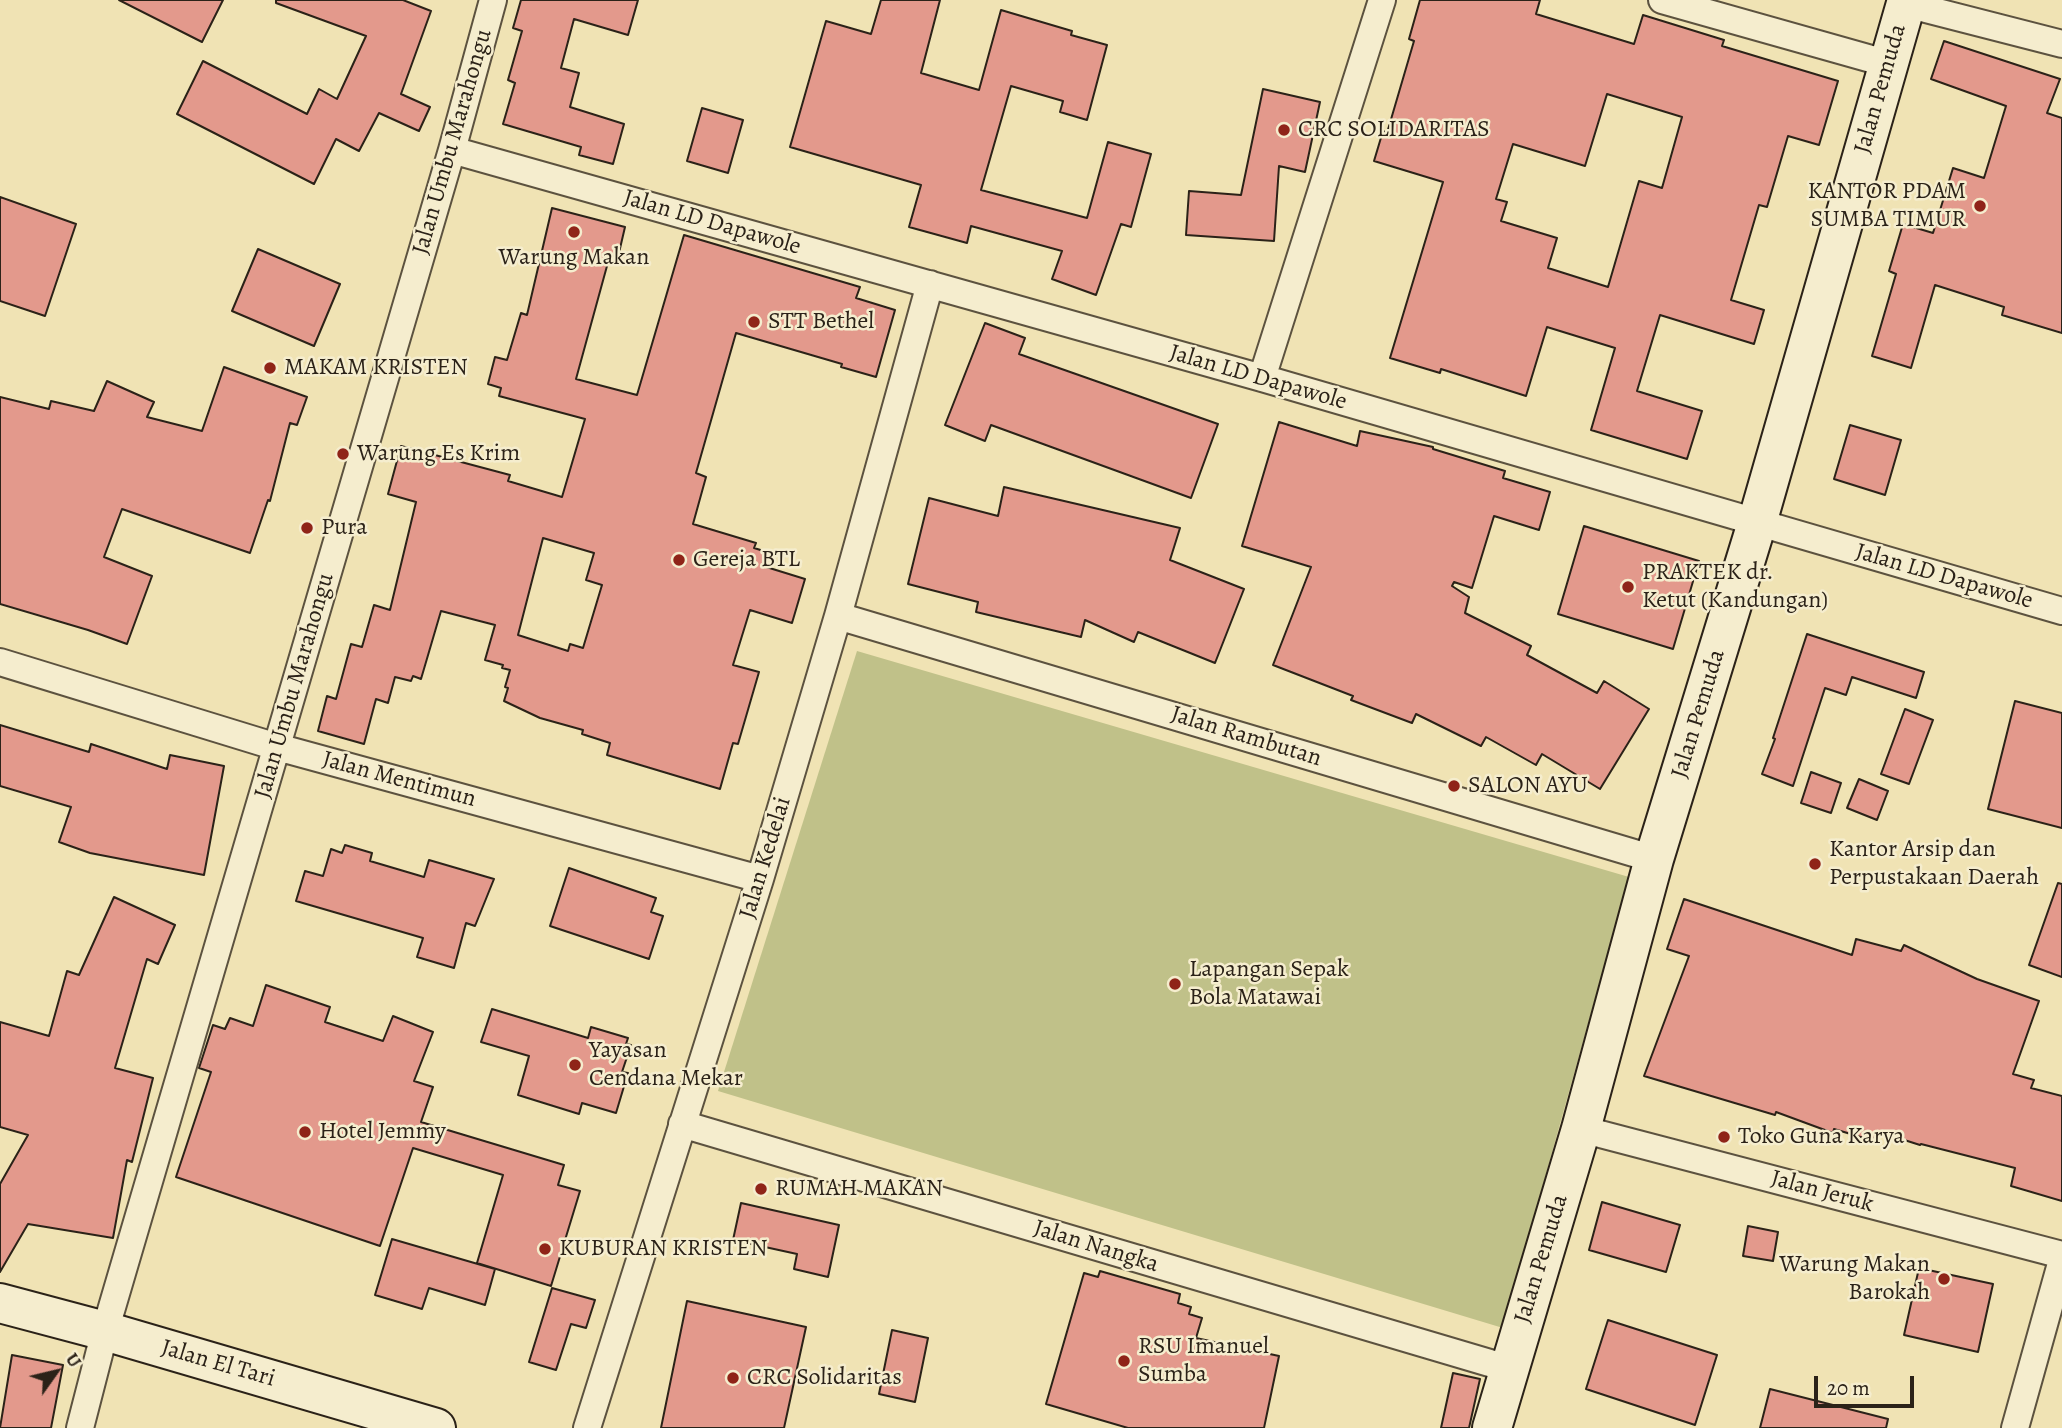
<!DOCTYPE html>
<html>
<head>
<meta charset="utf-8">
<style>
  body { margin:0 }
  #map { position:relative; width:2062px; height:1428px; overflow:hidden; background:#f0e3b4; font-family:Alegreya,serif }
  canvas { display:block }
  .north { position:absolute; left:21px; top:1337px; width:70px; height:70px; -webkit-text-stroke:5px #f5edce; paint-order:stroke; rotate:56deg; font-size:19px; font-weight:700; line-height:28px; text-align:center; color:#2b2218 }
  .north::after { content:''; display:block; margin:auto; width:24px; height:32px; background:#2b2218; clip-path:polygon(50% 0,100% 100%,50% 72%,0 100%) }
  .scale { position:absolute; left:1814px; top:1376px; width:100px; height:32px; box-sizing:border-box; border:4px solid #2b2218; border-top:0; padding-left:9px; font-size:21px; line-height:24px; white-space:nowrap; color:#2b2218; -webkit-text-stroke:5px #f5edce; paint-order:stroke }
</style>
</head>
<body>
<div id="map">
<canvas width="2062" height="1428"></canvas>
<div class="north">U</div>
<div class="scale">20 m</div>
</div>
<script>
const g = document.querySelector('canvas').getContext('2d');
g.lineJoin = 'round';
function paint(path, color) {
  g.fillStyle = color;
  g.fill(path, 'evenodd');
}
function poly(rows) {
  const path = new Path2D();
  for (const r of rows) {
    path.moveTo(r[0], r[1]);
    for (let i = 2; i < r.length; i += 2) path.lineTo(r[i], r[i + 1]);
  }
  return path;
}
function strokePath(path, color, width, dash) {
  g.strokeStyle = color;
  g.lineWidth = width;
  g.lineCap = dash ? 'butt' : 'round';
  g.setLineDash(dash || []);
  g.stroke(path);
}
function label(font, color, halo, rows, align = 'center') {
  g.font = font + ' Alegreya,serif';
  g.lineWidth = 5;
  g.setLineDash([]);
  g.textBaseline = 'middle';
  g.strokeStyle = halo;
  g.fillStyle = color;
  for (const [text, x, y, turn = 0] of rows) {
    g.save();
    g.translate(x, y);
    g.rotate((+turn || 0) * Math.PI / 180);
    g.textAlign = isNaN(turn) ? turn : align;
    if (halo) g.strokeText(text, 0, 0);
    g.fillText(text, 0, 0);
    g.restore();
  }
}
const green = poly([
  [857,651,1629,877,1503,1328,718,1091]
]);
const building = poly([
  [119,0,223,0,202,42,119,0],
  [276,0,403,0,431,11,401,94,430,107,419,131,379,113,359,151,336,139,314,184,177,114,203,61,307,114,319,89,337,99,366,36,276,3,276,0],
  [521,0,638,0,628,35,574,19,561,68,579,73,570,107,624,124,613,164,579,155,581,147,503,124,515,83,508,80,522,31,513,28,521,0],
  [881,0,940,0,921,73,979,90,1001,10,1072,31,1071,35,1107,45,1087,120,1060,112,1063,101,1011,86,981,190,1087,218,1108,142,1151,154,1131,227,1121,224,1096,295,1052,279,1062,251,971,226,967,243,909,227,921,185,790,147,826,21,871,34,881,0],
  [1420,0,1540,0,1536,14,1634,44,1643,15,1724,40,1722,46,1838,81,1819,145,1788,136,1767,207,1759,205,1731,300,1764,310,1754,344,1660,315,1637,391,1702,411,1687,459,1591,430,1615,348,1547,327,1526,396,1441,369,1440,373,1390,358,1443,182,1374,161,1383,131,1387,133,1414,41,1409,39,1420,0],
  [1607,94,1682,117,1662,188,1639,181,1608,287,1548,268,1557,238,1501,221,1507,202,1496,199,1513,144,1585,166,1607,94],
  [1944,41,2060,79,2047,113,2062,118,2062,333,2002,315,2004,307,1935,285,1911,368,1872,356,1896,274,1889,271,1903,224,1933,233,1953,168,1984,178,2006,106,1931,79,1944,41],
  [1263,89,1320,102,1305,172,1279,166,1274,241,1186,235,1189,191,1241,195,1263,89],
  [702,108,743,120,728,173,687,161,702,108],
  [0,197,76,224,45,316,0,301,0,197],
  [552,208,625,227,618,257,610,255,576,379,637,395,684,235,860,287,856,298,895,310,876,377,841,367,842,364,736,333,696,473,706,477,693,524,756,543,754,548,767,552,763,566,805,579,792,623,750,610,733,665,759,672,738,744,733,743,720,789,607,755,610,743,582,734,583,730,540,718,504,701,508,688,505,687,510,670,502,668,503,665,485,660,495,625,441,611,421,679,413,676,411,681,395,677,388,703,376,699,364,744,318,731,327,696,336,699,351,644,362,647,374,605,390,610,416,502,388,494,401,446,510,475,508,481,562,497,585,419,499,396,501,388,488,384,495,357,507,360,521,313,527,315,552,208],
  [543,538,594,553,586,580,602,585,583,648,570,644,568,651,518,635,543,538],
  [258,249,340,284,314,346,232,311,258,249],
  [985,323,1025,338,1019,354,1218,424,1191,498,991,425,985,441,945,425,985,323],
  [224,367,307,397,297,425,290,423,270,501,268,500,250,553,122,509,104,557,152,576,127,644,88,630,0,604,0,397,49,409,51,401,94,411,107,381,154,402,147,417,202,431,224,367],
  [1279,422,1357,446,1360,431,1433,447,1433,449,1505,471,1503,478,1550,492,1539,530,1494,516,1472,588,1454,582,1452,586,1469,597,1465,613,1531,646,1527,655,1597,693,1604,681,1649,709,1600,789,1542,754,1536,765,1486,737,1481,746,1416,714,1412,723,1351,700,1353,696,1273,665,1311,567,1242,546,1279,422],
  [1850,425,1901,440,1885,495,1834,479,1850,425],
  [1004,487,1180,528,1170,560,1244,589,1215,663,1138,632,1134,642,1085,620,1081,637,976,612,978,602,908,584,929,498,998,516,1004,487],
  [1584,526,1699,561,1673,649,1558,614,1584,526],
  [1807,634,1924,672,1916,698,1852,677,1846,695,1825,688,1793,786,1762,774,1775,739,1773,738,1807,634],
  [2015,701,2062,713,2062,828,1988,809,2015,701],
  [1905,709,1933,720,1909,784,1881,774,1905,709],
  [0,725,89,752,91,744,167,769,170,755,224,766,204,875,90,853,59,842,71,807,0,786,0,725],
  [1811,772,1841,783,1831,813,1801,803,1811,772],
  [1859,779,1888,791,1877,820,1847,808,1859,779],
  [345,845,372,853,370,861,424,877,429,860,494,879,475,926,466,923,454,968,417,957,423,938,296,901,305,871,323,876,331,849,342,853,345,845],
  [569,868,656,898,651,912,663,916,649,959,550,926,569,868],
  [2058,883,2062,884,2062,977,2029,965,2058,883],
  [114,897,175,925,158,964,147,959,115,1068,153,1078,132,1162,127,1160,113,1238,28,1224,0,1272,0,1184,28,1135,0,1127,0,1022,49,1036,67,971,79,975,114,897],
  [1684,899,1852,955,1856,939,1901,951,1904,945,1977,979,2039,1001,2013,1074,2034,1080,2031,1088,2062,1096,2062,1201,2011,1186,2015,1168,1921,1144,1920,1145,1876,1131,1874,1141,1834,1129,1833,1133,1776,1112,1775,1115,1644,1076,1689,956,1667,949,1684,899],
  [266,985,330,1007,325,1022,383,1041,393,1016,433,1032,414,1081,433,1087,421,1122,564,1165,558,1185,580,1191,551,1286,477,1263,503,1175,413,1148,380,1246,176,1177,211,1072,199,1068,213,1025,225,1029,230,1018,253,1026,266,985],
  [492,1009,588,1038,591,1027,628,1038,626,1044,631,1045,622,1072,628,1073,616,1113,582,1103,579,1114,518,1095,529,1056,481,1042,492,1009],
  [1602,1202,1680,1225,1666,1272,1589,1250,1602,1202],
  [741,1203,839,1225,828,1277,794,1269,797,1254,733,1240,741,1203],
  [1748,1226,1778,1232,1773,1261,1743,1256,1748,1226],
  [392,1239,495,1269,485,1305,429,1288,422,1309,375,1295,392,1239],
  [1919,1268,1993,1284,1978,1352,1904,1335,1919,1268],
  [1100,1271,1180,1294,1178,1303,1191,1307,1189,1314,1202,1318,1196,1338,1279,1356,1264,1428,1128,1428,1046,1404,1084,1273,1098,1277,1100,1271],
  [552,1288,595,1300,586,1328,571,1324,556,1370,529,1362,552,1288],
  [687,1301,806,1327,784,1428,661,1428,687,1301],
  [1608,1320,1717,1355,1695,1425,1586,1389,1608,1320],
  [892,1330,928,1338,915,1402,879,1394,892,1330],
  [12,1355,63,1365,51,1428,0,1428,12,1355],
  [1453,1373,1480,1379,1469,1428,1441,1428,1453,1373],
  [1770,1389,1888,1419,1886,1428,1760,1428,1770,1389]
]);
const street = poly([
  [1662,0,1889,64],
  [1906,4,2062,44],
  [452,150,1262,378,2062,611],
  [1262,378,1382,0],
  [838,616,1654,859],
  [0,662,277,747,760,879],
  [682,1124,1510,1369],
  [1581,1129,2062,1255],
  [80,1428,105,1331,452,150,493,0],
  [587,1428,760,879,838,616,930,284],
  [2015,1428,2062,1260]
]);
const secondary = poly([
  [0,1303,105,1331,436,1428],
  [1492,1428,1581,1129,1654,859,1757,523,1907,0]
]);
const markers = [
  [1284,130,7,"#8f2418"],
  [1980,206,7,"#8f2418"],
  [574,232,7,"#8f2418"],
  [754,322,7,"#8f2418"],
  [270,368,7,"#8f2418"],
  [343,454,7,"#8f2418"],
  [307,528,7,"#8f2418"],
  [679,560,7,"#8f2418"],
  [1628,587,7,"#8f2418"],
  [1454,786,7,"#8f2418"],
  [1815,864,7,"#8f2418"],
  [1175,984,7,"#8f2418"],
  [575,1065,7,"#8f2418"],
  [305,1132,7,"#8f2418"],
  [1724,1137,7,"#8f2418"],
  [761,1189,7,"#8f2418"],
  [545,1249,7,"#8f2418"],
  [1944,1279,7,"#8f2418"],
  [1124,1361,7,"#8f2418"],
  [733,1378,7,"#8f2418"]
];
const streetNames = [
  ["Jalan Pemuda",1881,89,-74],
  ["Jalan Umbu Marahongu",453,142,-74],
  ["Jalan LD Dapawole",712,223,16],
  ["Jalan LD Dapawole",1258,378,16],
  ["Jalan LD Dapawole",1944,577,16],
  ["Jalan Umbu Marahongu",295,686,-74],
  ["Jalan Pemuda",1699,714,-73],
  ["Jalan Rambutan",1246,737,17],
  ["Jalan Mentimun",399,780,15],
  ["Jalan Kedelai",766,858,-73],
  ["Jalan Jeruk",1822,1192,15],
  ["Jalan Nangka",1096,1247,17],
  ["Jalan Pemuda",1542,1259,-73],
  ["Jalan El Tari",218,1364,16]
];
const poiNames = [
  ["CRC SOLIDARITAS",1298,130],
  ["KANTOR PDAM",1966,192,"right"],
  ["SUMBA TIMUR",1966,220,"right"],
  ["Warung Makan",574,258,"center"],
  ["STT Bethel",768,322],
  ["MAKAM KRISTEN",284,368],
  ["Warung Es Krim",357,454],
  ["Pura",321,528],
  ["Gereja BTL",693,560],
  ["PRAKTEK dr.",1642,573],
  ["Ketut (Kandungan)",1642,601],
  ["SALON AYU",1468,786],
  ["Kantor Arsip dan",1829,850],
  ["Perpustakaan Daerah",1829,878],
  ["Lapangan Sepak",1189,970],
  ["Bola Matawai",1189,998],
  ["Yayasan",589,1051],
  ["Cendana Mekar",589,1079],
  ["Hotel Jemmy",319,1132],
  ["Toko Guna Karya",1738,1137],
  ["RUMAH MAKAN",775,1189],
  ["KUBURAN KRISTEN",559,1249],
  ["Warung Makan",1930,1265,"right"],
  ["Barokah",1930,1293,"right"],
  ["RSU Imanuel",1138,1347],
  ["Sumba",1138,1375],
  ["CRC Solidaritas",747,1378]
];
paint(green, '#c0c189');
paint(building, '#e3998c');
strokePath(building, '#2b2218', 2);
strokePath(street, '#5c523f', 30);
strokePath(secondary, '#2b2218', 42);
strokePath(street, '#f5edce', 26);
strokePath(secondary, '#f5edce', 38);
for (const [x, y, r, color] of markers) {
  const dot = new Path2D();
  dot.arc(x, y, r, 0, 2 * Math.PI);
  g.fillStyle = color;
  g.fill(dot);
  strokePath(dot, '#f5edce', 2.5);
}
label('24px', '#2b2218', '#f5edce', streetNames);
label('24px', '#2b2218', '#f5edce', poiNames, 'left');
</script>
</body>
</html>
